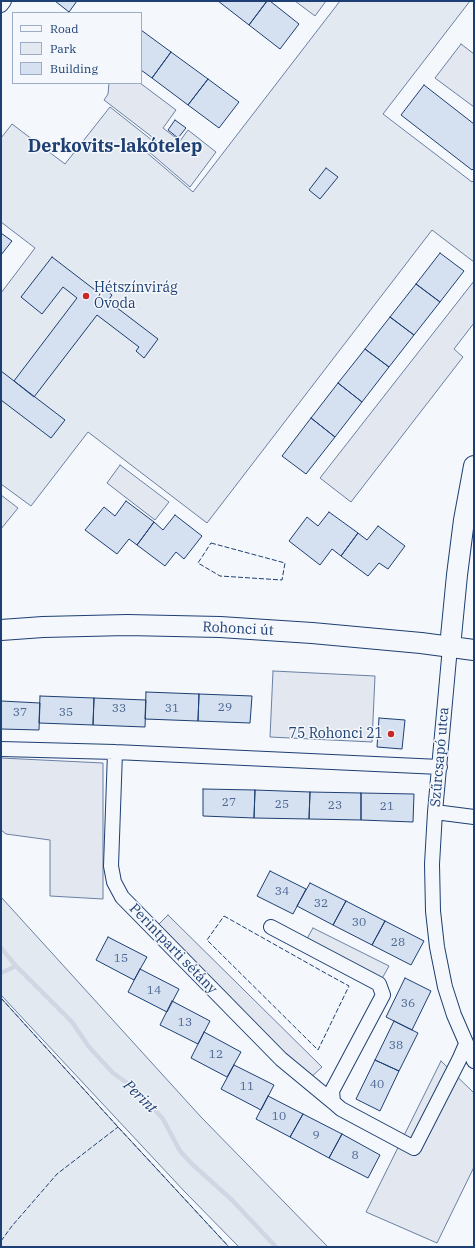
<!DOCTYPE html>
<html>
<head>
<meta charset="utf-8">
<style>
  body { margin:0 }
  #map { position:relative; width:475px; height:1248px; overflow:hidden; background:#f4f7fb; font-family:"IBM Plex Serif",serif }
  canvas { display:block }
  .frame { position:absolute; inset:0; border:2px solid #1d3f73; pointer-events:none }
  .legend { position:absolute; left:12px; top:12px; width:130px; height:72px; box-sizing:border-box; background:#f4f7fb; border:1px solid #9eadc5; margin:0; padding:5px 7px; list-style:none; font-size:12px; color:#1d3f73 }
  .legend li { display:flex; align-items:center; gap:8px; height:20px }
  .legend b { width:20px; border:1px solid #9eadc5 }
</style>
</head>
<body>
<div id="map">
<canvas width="475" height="1248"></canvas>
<div class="frame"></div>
<ul class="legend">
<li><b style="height:5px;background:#f4f7fb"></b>Road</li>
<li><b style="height:11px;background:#e3e9f0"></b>Park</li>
<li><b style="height:11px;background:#d5e0f0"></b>Building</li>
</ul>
</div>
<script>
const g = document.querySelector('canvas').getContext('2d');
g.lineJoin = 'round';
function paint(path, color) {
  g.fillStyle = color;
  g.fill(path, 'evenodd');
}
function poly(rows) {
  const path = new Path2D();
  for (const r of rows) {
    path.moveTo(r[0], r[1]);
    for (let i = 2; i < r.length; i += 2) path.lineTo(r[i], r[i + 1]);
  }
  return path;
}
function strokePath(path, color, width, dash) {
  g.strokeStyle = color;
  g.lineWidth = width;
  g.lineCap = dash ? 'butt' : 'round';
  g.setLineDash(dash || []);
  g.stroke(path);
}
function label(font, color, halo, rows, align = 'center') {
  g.font = font + ' "IBM Plex Serif",serif';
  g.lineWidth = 3;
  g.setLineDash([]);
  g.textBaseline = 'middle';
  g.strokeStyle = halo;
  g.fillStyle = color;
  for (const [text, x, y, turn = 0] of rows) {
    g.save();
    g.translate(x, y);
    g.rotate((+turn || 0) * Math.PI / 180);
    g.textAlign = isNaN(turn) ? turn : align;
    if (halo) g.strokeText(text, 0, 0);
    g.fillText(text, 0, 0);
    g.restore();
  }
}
const green = poly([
  [340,1,470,1,383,114,472,182,474,180,474,262,432,230,207,523,88,432,31,506,1,484,1,293,35,248,1,222,1,138,12,124,65,164,110,107,153,141,146,152,193,192,340,1],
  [1,897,201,1117,328,1247,239,1247,185,1192,1,995,1,897],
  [1,998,118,1127,229,1247,1,1247,1,998]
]);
const parking = poly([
  [295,1,326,1,315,16,295,1],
  [461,44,474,54,474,107,435,78,461,44],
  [109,83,140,83,176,110,163,128,180,141,188,130,216,152,190,187,148,151,156,140,104,100,108,94,109,83],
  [474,281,474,323,454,349,463,357,351,502,320,478,474,281],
  [120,465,169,502,155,520,107,483,120,465],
  [1,495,18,508,1,529,1,495],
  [273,671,375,676,372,742,270,737,273,671],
  [1,758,103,763,103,899,50,896,50,840,6,834,1,830,1,758],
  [168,915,322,1067,307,1081,153,930,168,915],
  [313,928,389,966,379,984,304,944,313,928],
  [441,1061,474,1093,474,1167,437,1243,366,1212,441,1061]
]);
const stream = poly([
  [1,948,16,966,72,1022,89,1047,113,1073,137,1090,163,1119,180,1151,193,1165,232,1200,276,1247],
  [1,973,16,966]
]);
const building = poly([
  [55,1,77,1,69,12,55,1],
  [218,1,267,1,249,25,218,1],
  [267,1,270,1,299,24,280,49,249,25,267,1],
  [141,30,171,52,152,78,141,70,141,30],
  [171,52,208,79,188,105,152,78,171,52],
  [208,79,239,102,219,128,188,105,208,79],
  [424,85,474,124,474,168,472,170,401,115,424,85],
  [175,120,186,128,178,138,168,130,175,120],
  [326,168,338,177,320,199,309,190,326,168],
  [1,233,12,241,1,255,1,233],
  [440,253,464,271,440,302,416,284,440,253],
  [52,257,95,290,100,285,112,295,108,301,158,339,144,358,136,351,139,347,97,315,34,397,14,381,77,298,63,287,42,314,21,297,52,257],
  [416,284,440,302,414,335,390,317,416,284],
  [390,317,414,335,389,367,365,349,390,317],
  [365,349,389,367,362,402,338,383,365,349],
  [1,371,65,420,51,438,1,400,1,371],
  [338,383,362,402,335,437,311,418,338,383],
  [311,418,335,437,306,474,282,456,311,418],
  [126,501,154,522,137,545,129,539,117,554,85,530,104,507,115,516,126,501],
  [329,512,358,533,341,556,332,549,320,565,289,541,307,517,318,526,329,512],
  [175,515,202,536,184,559,176,552,165,566,137,545,154,522,163,530,175,515],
  [378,526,405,546,388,569,379,563,368,576,341,556,358,533,367,540,378,526],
  [146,692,199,694,198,721,145,719,146,692],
  [199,694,252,696,250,723,198,721,199,694],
  [40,696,94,698,93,725,39,723,40,696],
  [94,698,146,700,145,727,93,725,94,698],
  [1,701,40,703,39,730,1,729,1,701],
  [379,718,405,720,402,749,377,747,379,718],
  [203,789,255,790,254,818,203,816,203,789],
  [255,790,310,792,309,819,254,818,255,790],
  [310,792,361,793,361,820,309,819,310,792],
  [361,793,414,794,413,822,361,820,361,793],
  [270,871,306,889,293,914,257,896,270,871],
  [310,883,346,901,333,925,297,906,310,883],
  [346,901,385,921,372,945,333,925,346,901],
  [385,921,424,941,411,965,372,945,385,921],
  [108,937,147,957,134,980,96,960,108,937],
  [140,969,179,989,167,1012,128,992,140,969],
  [405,978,431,991,412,1030,386,1017,405,978],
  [172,1001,210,1021,198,1044,160,1025,172,1001],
  [394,1021,418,1033,399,1071,375,1060,394,1021],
  [204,1032,241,1052,227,1077,191,1058,204,1032],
  [375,1060,399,1071,380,1111,356,1099,375,1060],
  [234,1065,274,1085,261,1110,221,1089,234,1065],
  [268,1096,303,1114,290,1137,256,1119,268,1096],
  [303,1114,342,1134,329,1158,290,1137,303,1114],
  [342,1134,380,1155,368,1178,329,1158,342,1134]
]);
const street = poly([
  [1,5,4,1],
  [450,647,435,812,432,864,433,911,437,947,445,987,454,1015,474,1061],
  [1,749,115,752,440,767],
  [115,752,111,866,114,882,122,897,281,1059,333,1102],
  [435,812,474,817],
  [271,927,379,984,383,995,332,1091,333,1102,341,1109,414,1148,459,1060,466,1044]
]);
const secondary = poly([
  [1,630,43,627,127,625,220,627,312,633,421,643,474,650],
  [450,647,457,575,464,520,474,466]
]);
const fence = poly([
  [211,543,285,563,282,580,220,576,198,563,211,543],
  [224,916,327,974,349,986,318,1050,207,940,224,916],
  [1,998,118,1127,229,1247],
  [1,1241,12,1226,57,1174,118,1127]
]);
const markers = [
  [86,296,4,"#c62828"],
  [391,734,4,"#c62828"]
];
const numberNames = [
  ["29",225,708],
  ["33",119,709],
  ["31",172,709],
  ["37",20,713],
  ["35",66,713],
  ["27",229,803],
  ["25",282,805],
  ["23",335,806],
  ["21",387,807],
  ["34",282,892],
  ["32",321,904],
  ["30",359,923],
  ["28",398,943],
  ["15",121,959],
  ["14",154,991],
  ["36",408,1004],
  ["13",185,1023],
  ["38",396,1046],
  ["12",216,1055],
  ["40",377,1085],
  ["11",247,1087],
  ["10",279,1117],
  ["9",316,1136],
  ["8",355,1156]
];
const poiNames = [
  ["Hétszínvirág",94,288],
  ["Óvoda",94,304],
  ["75 Rohonci 21",383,734,"right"]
];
const streetNames = [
  ["Rohonci út",238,629,3],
  ["Szűrcsapó utca",440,757,-85],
  ["Perintparti sétány",173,949,46]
];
const waterNames = [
  ["Perint",140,1097,44]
];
const districtNames = [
  ["Derkovits-lakótelep",115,147]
];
paint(green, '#e3e9f0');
strokePath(green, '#687fa3', 1);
paint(parking, '#e3e8f0');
strokePath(parking, '#687fa3', 1);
strokePath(stream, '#cfd7e4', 4.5);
paint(building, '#d5e0f0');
strokePath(building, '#1d3f73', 1);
strokePath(street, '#1d3f73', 16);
strokePath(secondary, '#1d3f73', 22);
strokePath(street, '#f4f7fb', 14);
strokePath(secondary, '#f4f7fb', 20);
strokePath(fence, '#1d3f73', 1, [5, 2]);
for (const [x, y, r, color] of markers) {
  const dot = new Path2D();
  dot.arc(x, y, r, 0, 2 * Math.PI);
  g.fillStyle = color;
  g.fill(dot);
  strokePath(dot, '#f4f7fb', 1.5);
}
label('12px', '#4b6792', null, numberNames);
label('14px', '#1d3f73', '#f4f7fb', poiNames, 'left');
label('14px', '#1d3f73', '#f4f7fb', streetNames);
label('italic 15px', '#1d3f73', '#f4f7fb', waterNames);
label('bold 18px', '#1d3f73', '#f4f7fb', districtNames);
</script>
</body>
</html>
